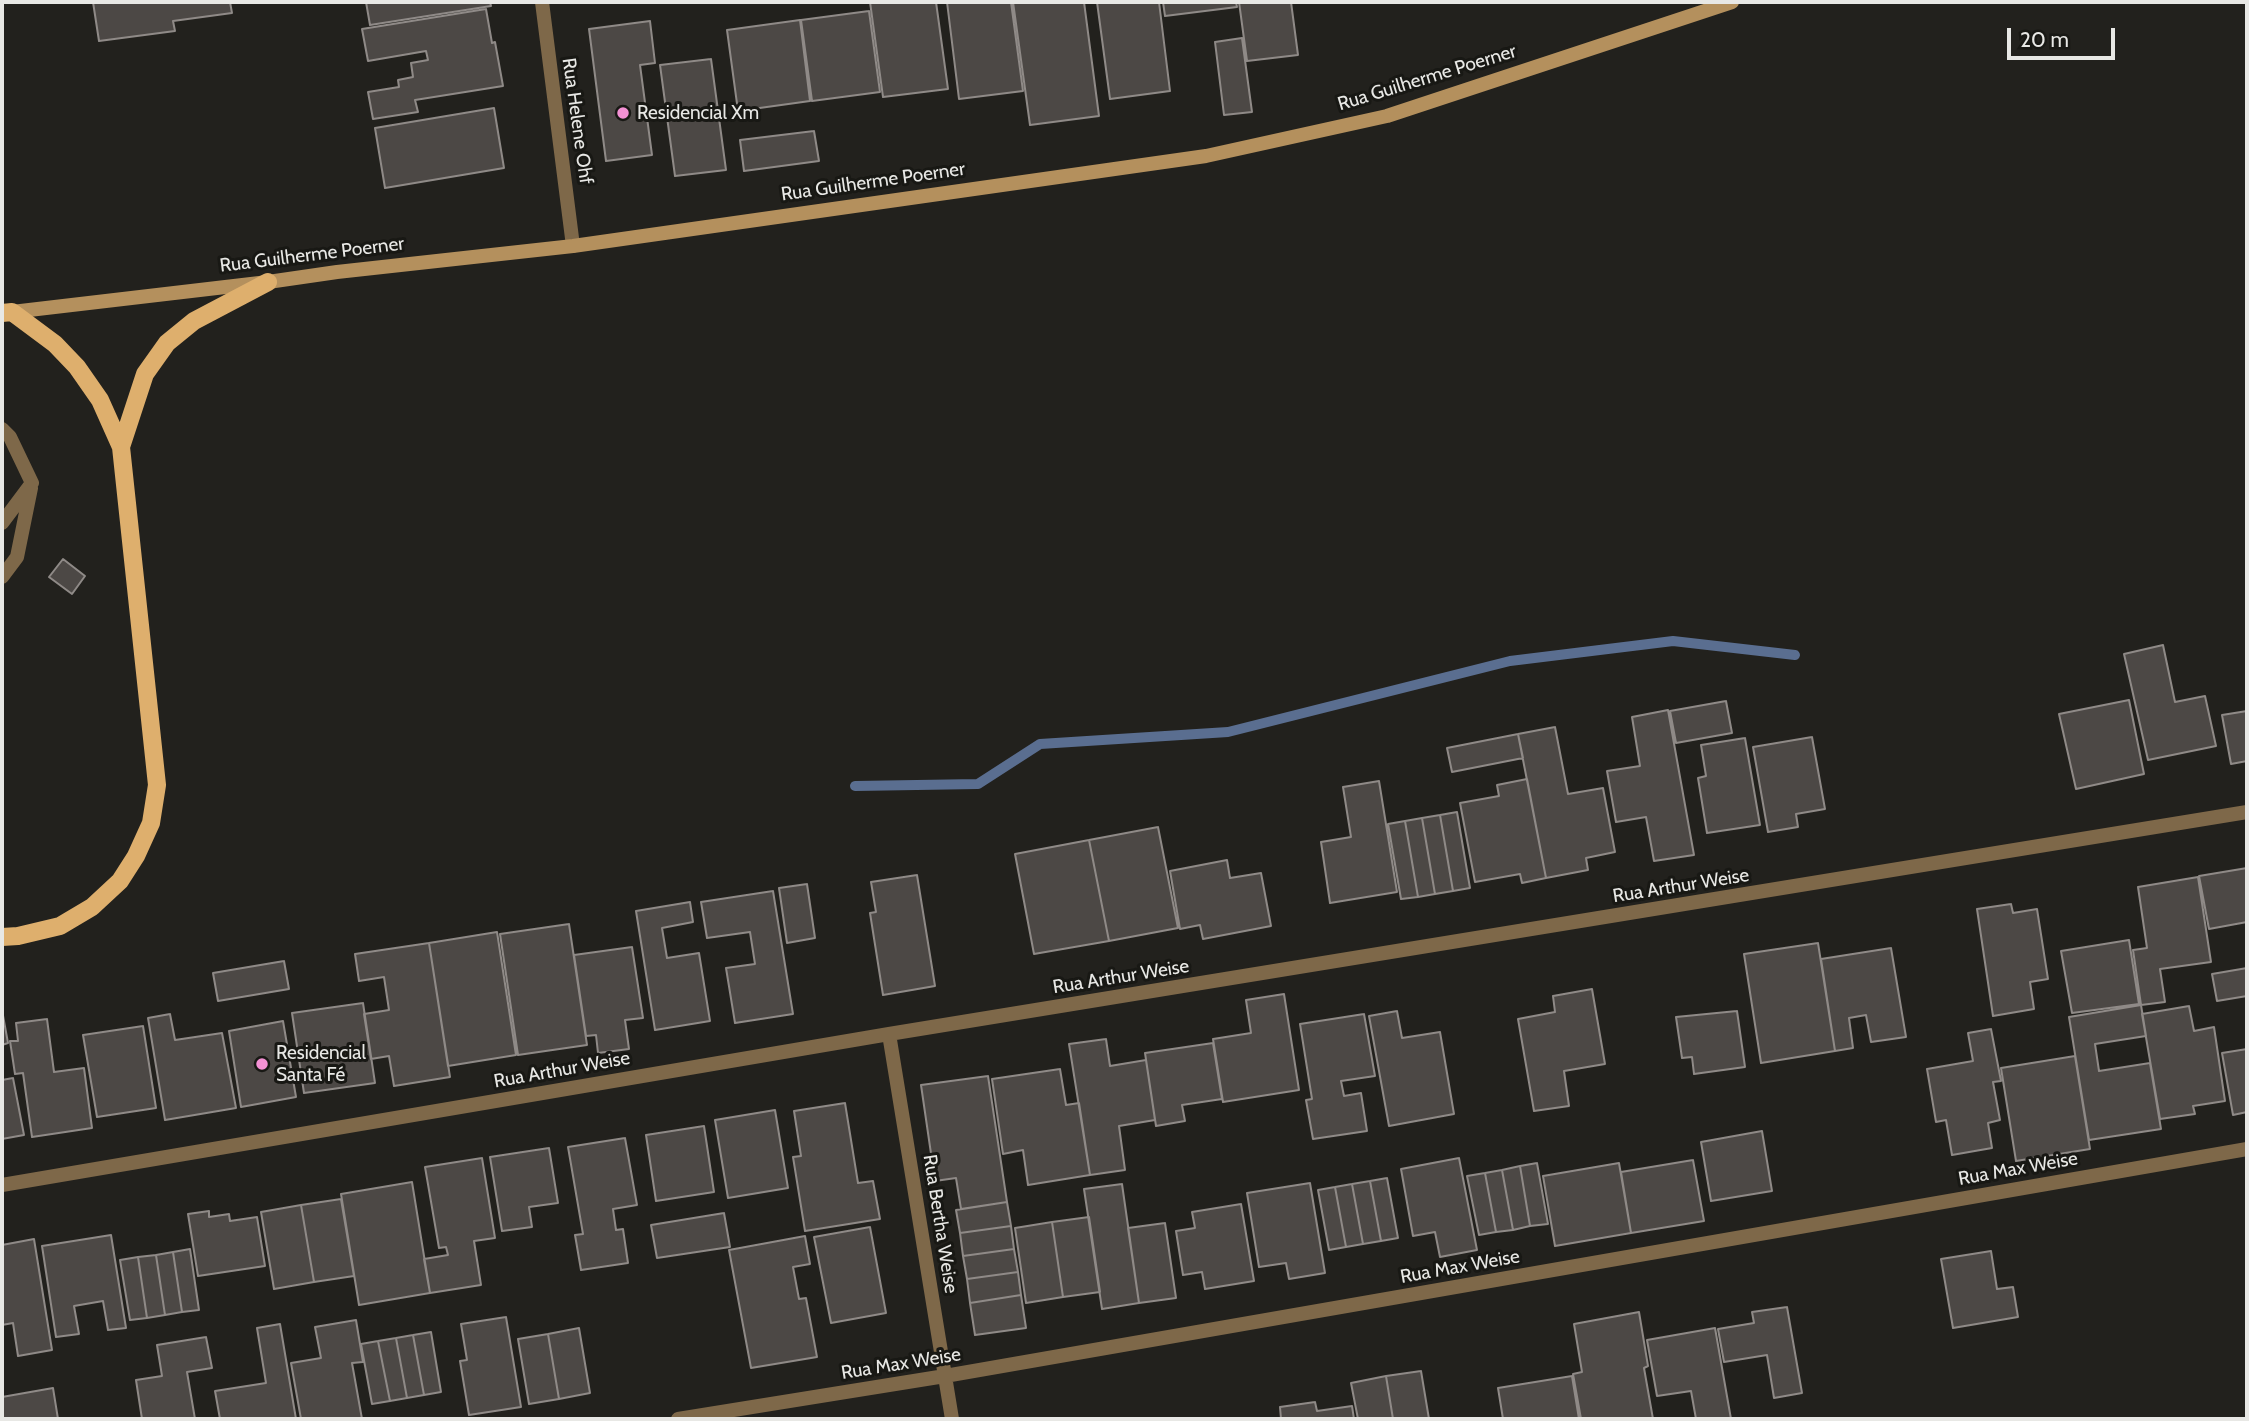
<!DOCTYPE html>
<html>
<head>
<meta charset="utf-8">
<style>
  body { margin:0 }
  #map { position:relative; width:2249px; height:1421px; overflow:hidden; background:#22211d; font-family:Cabin,sans-serif }
  canvas { display:block }
  .frame { position:absolute; inset:0; border:4px solid #e8e8e5; pointer-events:none }
  .scale { position:absolute; left:2007px; top:28px; width:108px; height:32px; box-sizing:border-box; border:4px solid #e8e8e5; border-top:0; padding-left:9px; font-size:21px; line-height:24px; white-space:nowrap; color:#e8e8e5; -webkit-text-stroke:5px #181814; paint-order:stroke }
</style>
</head>
<body>
<div id="map">
<canvas width="2249" height="1421"></canvas>
<div class="frame"></div>
<div class="scale">20 m</div>
</div>
<script>
const g = document.querySelector('canvas').getContext('2d');
g.lineJoin = 'round';
function poly(rows) {
  const path = new Path2D();
  for (const r of rows) {
    path.moveTo(r[0], r[1]);
    for (let i = 2; i < r.length; i += 2) path.lineTo(r[i], r[i + 1]);
  }
  return path;
}
function strokePath(path, color, width, dash) {
  g.strokeStyle = color;
  g.lineWidth = width;
  g.lineCap = dash ? 'butt' : 'round';
  g.setLineDash(dash || []);
  g.stroke(path);
}
function paint(path, color) {
  g.fillStyle = color;
  g.fill(path, 'evenodd');
}
function label(font, color, halo, rows, align = 'center') {
  g.font = font + ' Cabin,sans-serif';
  g.lineWidth = 6;
  g.setLineDash([]);
  g.textBaseline = 'middle';
  g.strokeStyle = halo;
  g.fillStyle = color;
  for (const [text, x, y, turn = 0] of rows) {
    g.save();
    g.translate(x, y);
    g.rotate((+turn || 0) * Math.PI / 180);
    g.textAlign = isNaN(turn) ? turn : align;
    if (halo) g.strokeText(text, 0, 0);
    g.fillText(text, 0, 0);
    g.restore();
  }
}
const stream = poly([
  [855,786,978,784,1040,744,1228,732,1510,661,1673,641,1795,655]
]);
const building = poly([
  [93,2,230,2,232,13,173,21,175,31,99,41,93,2],
  [366,2,490,2,491,6,370,25,366,2],
  [870,2,936,2,948,89,883,97,870,2],
  [947,2,1011,2,1023,91,959,99,947,2],
  [1013,2,1084,2,1099,116,1030,125,1013,2],
  [1097,2,1159,2,1170,91,1110,99,1097,2],
  [1163,2,1236,2,1237,7,1165,16,1163,2],
  [1239,2,1291,2,1298,55,1247,61,1239,2],
  [486,9,492,43,495,42,503,86,415,100,418,112,373,119,368,92,399,87,398,80,413,77,411,63,428,60,426,51,368,61,362,29,486,9],
  [869,11,880,92,812,101,801,20,869,11],
  [800,20,810,101,738,111,727,30,800,20],
  [650,21,655,63,640,65,652,155,606,161,589,29,650,21],
  [1242,38,1252,112,1224,115,1215,42,1242,38],
  [711,59,726,170,675,176,660,65,711,59],
  [494,108,504,168,385,188,375,128,494,108],
  [814,131,819,161,744,171,740,140,814,131],
  [63,559,85,576,72,594,49,577,63,559],
  [2163,645,2175,702,2205,696,2216,746,2148,760,2124,654,2163,645],
  [2129,700,2144,774,2076,789,2059,714,2129,700],
  [1726,701,1732,733,1676,743,1670,711,1726,701],
  [1668,710,1694,855,1654,861,1646,817,1616,822,1607,771,1640,766,1632,717,1668,710],
  [2247,711,2247,761,2231,764,2222,715,2247,711],
  [1555,727,1568,794,1603,788,1615,852,1586,858,1588,870,1546,878,1518,734,1555,727],
  [1518,734,1523,758,1452,772,1447,748,1518,734],
  [1812,737,1825,809,1796,814,1798,827,1768,832,1753,747,1812,737],
  [1745,738,1760,825,1707,833,1698,778,1706,776,1701,745,1745,738],
  [1527,779,1546,878,1522,883,1520,874,1475,882,1460,803,1499,796,1497,785,1527,779],
  [1379,781,1397,892,1330,903,1321,842,1351,837,1343,787,1379,781],
  [1457,812,1470,888,1453,891,1440,815,1457,812],
  [1440,815,1453,891,1435,894,1422,818,1440,815],
  [1422,818,1435,894,1418,897,1405,821,1422,818],
  [1405,821,1418,897,1401,899,1388,824,1405,821],
  [1158,827,1178,928,1109,941,1089,840,1158,827],
  [1089,840,1109,941,1034,954,1015,854,1089,840],
  [1227,860,1230,878,1261,873,1271,926,1203,939,1200,925,1180,929,1170,871,1227,860],
  [2247,868,2247,922,2209,929,2199,876,2247,868],
  [917,875,935,986,883,995,870,913,876,912,871,882,917,875],
  [2198,877,2211,962,2160,969,2165,1002,2141,1005,2133,950,2147,948,2138,887,2198,877],
  [807,884,815,938,787,943,779,888,807,884],
  [773,891,793,1014,735,1023,726,968,755,964,750,932,707,938,701,902,773,891],
  [690,902,693,922,662,928,667,958,699,953,710,1021,655,1030,636,911,690,902],
  [2011,904,2013,913,2037,909,2048,979,2030,982,2034,1009,1993,1016,1977,909,2011,904],
  [569,924,587,1045,518,1055,500,934,569,924],
  [497,932,516,1055,448,1066,429,943,497,932],
  [2129,940,2139,1004,2072,1013,2061,951,2129,940],
  [429,943,450,1077,394,1086,389,1056,371,1059,364,1014,389,1010,384,977,359,981,355,954,429,943],
  [1818,943,1835,1051,1761,1063,1744,954,1818,943],
  [632,947,643,1018,625,1020,629,1049,598,1053,596,1035,586,1036,574,955,632,947],
  [1891,948,1906,1037,1871,1042,1866,1015,1849,1018,1853,1048,1835,1051,1821,959,1891,948],
  [284,961,289,989,218,1001,213,973,284,961],
  [2247,968,2247,996,2217,1001,2212,974,2247,968],
  [1592,989,1605,1064,1564,1071,1569,1106,1534,1111,1518,1019,1555,1012,1553,996,1592,989],
  [1284,994,1299,1090,1223,1102,1213,1039,1251,1033,1246,1000,1284,994],
  [363,1003,375,1083,304,1093,292,1013,363,1003],
  [2141,1005,2146,1036,2095,1044,2099,1071,2150,1063,2161,1129,2089,1140,2069,1017,2141,1005],
  [2189,1006,2194,1031,2214,1027,2225,1101,2193,1106,2195,1114,2160,1119,2142,1014,2189,1006],
  [2,1010,8,1043,2,1045,2,1010],
  [1397,1011,1402,1038,1440,1032,1454,1114,1389,1126,1369,1016,1397,1011],
  [1737,1011,1745,1067,1694,1074,1692,1057,1682,1058,1676,1017,1737,1011],
  [170,1014,175,1040,222,1033,236,1108,165,1120,148,1018,170,1014],
  [1364,1014,1375,1076,1341,1081,1344,1096,1361,1093,1367,1131,1313,1139,1306,1100,1312,1099,1300,1024,1364,1014],
  [47,1019,54,1072,84,1068,92,1128,32,1137,23,1073,15,1074,10,1041,18,1041,16,1023,47,1019],
  [283,1021,296,1097,241,1107,229,1031,283,1021],
  [143,1026,156,1108,97,1117,83,1035,143,1026],
  [1991,1029,2001,1081,1993,1082,2000,1120,1988,1123,1992,1148,1952,1155,1946,1120,1936,1122,1927,1069,1973,1061,1968,1033,1991,1029],
  [1106,1039,1110,1066,1146,1060,1155,1120,1119,1126,1125,1170,1090,1175,1069,1044,1106,1039],
  [1213,1043,1222,1099,1182,1105,1185,1121,1156,1126,1145,1053,1213,1043],
  [2247,1049,2247,1112,2233,1115,2222,1053,2247,1049],
  [2075,1056,2090,1149,2016,1161,2001,1068,2075,1056],
  [1060,1069,1066,1105,1079,1103,1090,1175,1028,1185,1023,1150,1003,1154,992,1079,1060,1069],
  [988,1076,1007,1202,961,1209,956,1178,935,1181,921,1085,988,1076],
  [13,1078,24,1135,2,1139,2,1080,13,1078],
  [845,1103,858,1183,873,1181,880,1219,805,1231,793,1157,801,1156,794,1111,845,1103],
  [775,1110,788,1188,728,1198,715,1120,775,1110],
  [704,1126,714,1192,656,1201,646,1135,704,1126],
  [1762,1131,1772,1191,1711,1201,1701,1142,1762,1131],
  [625,1138,637,1205,613,1209,616,1230,623,1229,628,1263,581,1270,575,1235,583,1234,568,1147,625,1138],
  [549,1148,558,1203,529,1207,532,1227,502,1231,490,1157,549,1148],
  [482,1158,495,1238,474,1241,481,1285,430,1293,424,1259,448,1255,446,1247,439,1248,425,1167,482,1158],
  [1459,1158,1477,1250,1440,1257,1435,1232,1413,1236,1401,1169,1459,1158],
  [1693,1160,1704,1221,1631,1233,1621,1172,1693,1160],
  [1537,1163,1548,1224,1530,1226,1520,1166,1537,1163],
  [1619,1163,1631,1233,1555,1246,1543,1176,1619,1163],
  [1520,1166,1530,1226,1513,1230,1502,1170,1520,1166],
  [1502,1170,1513,1230,1496,1232,1485,1173,1502,1170],
  [1485,1173,1496,1232,1479,1235,1467,1176,1485,1173],
  [1387,1178,1398,1238,1381,1241,1370,1181,1387,1178],
  [1370,1181,1381,1241,1363,1244,1352,1184,1370,1181],
  [412,1182,430,1293,359,1305,341,1194,412,1182],
  [1310,1183,1325,1273,1289,1279,1286,1263,1259,1267,1247,1193,1310,1183],
  [1122,1184,1139,1303,1102,1309,1084,1189,1122,1184],
  [1352,1184,1363,1244,1346,1247,1335,1187,1352,1184],
  [1335,1187,1346,1247,1329,1250,1318,1190,1335,1187],
  [341,1199,354,1276,314,1282,301,1205,341,1199],
  [1007,1202,1011,1226,960,1233,956,1210,1007,1202],
  [1241,1204,1254,1281,1205,1289,1202,1272,1183,1275,1176,1231,1195,1228,1192,1212,1241,1204],
  [301,1205,314,1282,274,1289,261,1212,301,1205],
  [209,1211,209,1217,229,1214,230,1221,257,1217,265,1266,198,1276,188,1214,209,1211],
  [724,1213,730,1247,657,1258,651,1225,724,1213],
  [1089,1217,1100,1292,1063,1297,1052,1222,1089,1217],
  [1052,1222,1063,1297,1026,1303,1015,1228,1052,1222],
  [1165,1223,1176,1298,1139,1303,1128,1228,1165,1223],
  [1011,1226,1014,1249,963,1256,960,1233,1011,1226],
  [870,1227,886,1313,831,1323,814,1237,870,1227],
  [111,1235,126,1328,108,1330,103,1301,74,1306,79,1334,56,1337,42,1246,111,1235],
  [805,1236,810,1264,793,1267,799,1299,806,1298,817,1357,751,1368,729,1250,805,1236],
  [34,1239,52,1350,18,1356,13,1323,2,1325,2,1245,34,1239],
  [190,1249,199,1310,182,1312,173,1252,190,1249],
  [1014,1249,1018,1272,967,1279,963,1256,1014,1249],
  [1991,1251,1997,1289,2013,1287,2018,1317,1953,1328,1941,1259,1991,1251],
  [173,1252,182,1312,165,1315,156,1255,173,1252],
  [156,1255,165,1315,147,1318,138,1257,156,1255],
  [138,1257,147,1318,130,1320,120,1260,138,1257],
  [1018,1272,1021,1295,970,1303,967,1279,1018,1272],
  [1021,1295,1026,1328,975,1335,970,1303,1021,1295],
  [1787,1307,1802,1393,1774,1398,1767,1355,1724,1362,1718,1329,1754,1323,1752,1312,1787,1307],
  [1639,1312,1648,1366,1644,1368,1653,1419,1581,1419,1573,1374,1582,1372,1574,1324,1639,1312],
  [506,1317,521,1407,469,1415,460,1361,467,1360,461,1324,506,1317],
  [356,1320,363,1362,352,1363,362,1419,301,1419,291,1363,321,1358,315,1327,356,1320],
  [280,1324,296,1419,220,1419,215,1391,266,1383,257,1328,280,1324],
  [579,1328,590,1393,559,1399,548,1334,579,1328],
  [1715,1328,1731,1419,1696,1419,1691,1391,1657,1396,1647,1340,1715,1328],
  [431,1332,441,1392,424,1395,413,1335,431,1332],
  [548,1334,559,1399,529,1404,518,1339,548,1334],
  [413,1335,424,1395,407,1398,396,1338,413,1335],
  [206,1337,212,1368,187,1372,195,1419,142,1419,136,1380,162,1376,157,1345,206,1337],
  [396,1338,407,1398,390,1401,378,1341,396,1338],
  [378,1341,390,1401,372,1404,361,1344,378,1341],
  [1421,1371,1429,1419,1393,1419,1386,1376,1421,1371],
  [1386,1376,1393,1419,1358,1419,1351,1383,1386,1376],
  [1572,1376,1579,1419,1503,1419,1498,1388,1572,1376],
  [53,1388,58,1419,2,1419,2,1397,53,1388],
  [1315,1402,1317,1411,1352,1406,1354,1419,1281,1419,1280,1407,1315,1402]
]);
const lane = poly([
  [2,429,10,437,32,483,2,523],
  [2,577,17,557,31,488]
]);
const street = poly([
  [542,2,573,246],
  [889,1034,952,1419],
  [2,1185,889,1034,2247,812],
  [678,1419,945,1376,2247,1149]
]);
const secondary = poly([
  [12,312,268,282,337,272,573,246,1206,156,1387,116,1732,2]
]);
const primary = poly([
  [2,313,12,312,55,344,77,367,100,400,121,447,157,785,151,823,136,856,120,881,92,907,60,926,18,936,2,937],
  [121,447,145,374,167,343,194,321,268,282]
]);
const markers = [
  [623,113,7,"#f491d4"],
  [262,1064,7,"#f491d4"]
];
const streetNames = [
  ["Rua Guilherme Poerner",1427,78,-17],
  ["Rua Helene Ohf",577,121,82],
  ["Rua Guilherme Poerner",873,182,-8],
  ["Rua Guilherme Poerner",312,255,-7],
  ["Rua Arthur Weise",1681,886,-9],
  ["Rua Arthur Weise",1121,977,-9],
  ["Rua Arthur Weise",562,1070,-10],
  ["Rua Max Weise",2018,1169,-10],
  ["Rua Bertha Weise",940,1224,81],
  ["Rua Max Weise",1460,1267,-10],
  ["Rua Max Weise",901,1364,-9]
];
const poiNames = [
  ["Residencial Xm",637,113],
  ["Residencial",276,1053],
  ["Santa Fé",276,1075]
];
strokePath(stream, '#5a6e90', 10);
paint(building, '#4c4845');
strokePath(building, '#8f8a87', 2);
strokePath(lane, '#7e6849', 14);
strokePath(street, '#7e6849', 14);
strokePath(secondary, '#b4905d', 14);
strokePath(primary, '#deaf6d', 18);
for (const [x, y, r, color] of markers) {
  const dot = new Path2D();
  dot.arc(x, y, r, 0, 2 * Math.PI);
  g.fillStyle = color;
  g.fill(dot);
  strokePath(dot, '#181814', 2.5);
}
label('19px', '#e8e8e5', '#181814', streetNames);
label('19px', '#e8e8e5', '#181814', poiNames, 'left');
</script>
</body>
</html>
